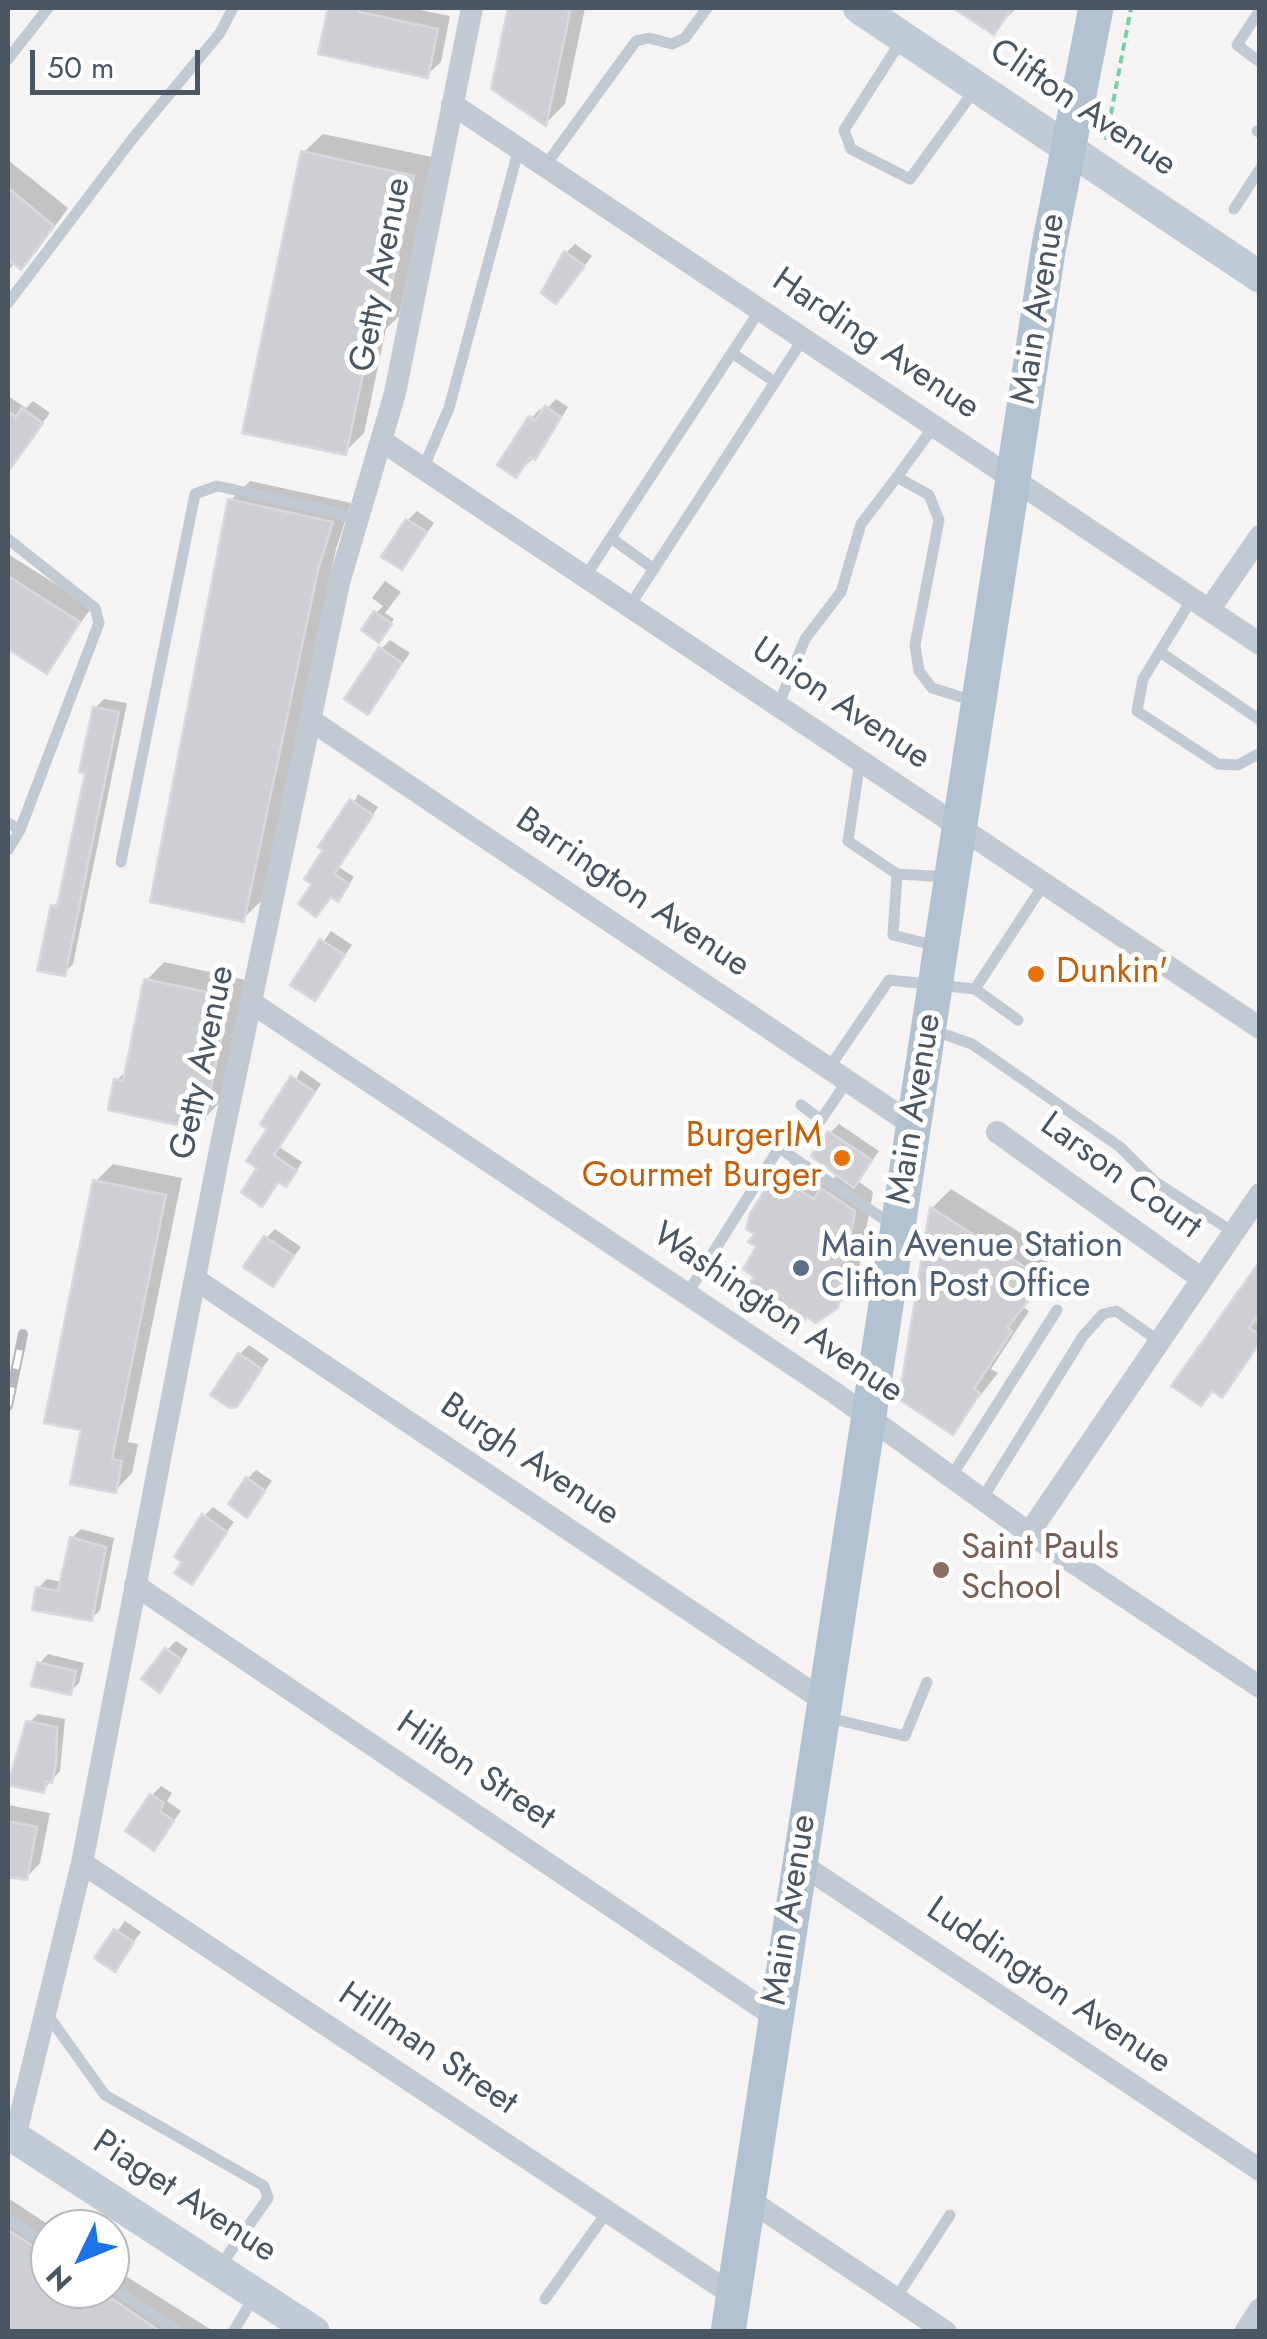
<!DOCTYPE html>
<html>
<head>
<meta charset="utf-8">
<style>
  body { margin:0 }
  #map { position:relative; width:1267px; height:2339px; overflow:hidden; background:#f5f3f3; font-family:Jost,sans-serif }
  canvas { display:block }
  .frame { position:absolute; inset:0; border:10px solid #4a5661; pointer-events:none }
  .north { position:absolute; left:30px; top:2209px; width:100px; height:100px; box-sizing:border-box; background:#fff; border:2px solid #b7bbc0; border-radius:50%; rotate:227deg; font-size:28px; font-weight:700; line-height:40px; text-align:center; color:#4a5661 }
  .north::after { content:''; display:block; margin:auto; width:35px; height:45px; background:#1a73e8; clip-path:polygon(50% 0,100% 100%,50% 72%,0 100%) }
  .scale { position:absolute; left:30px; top:50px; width:170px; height:45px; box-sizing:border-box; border:5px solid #4a5661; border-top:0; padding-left:12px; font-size:30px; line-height:35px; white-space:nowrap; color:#4a5661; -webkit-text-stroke:8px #fff; paint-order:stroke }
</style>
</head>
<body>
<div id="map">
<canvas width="1267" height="2339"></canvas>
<div class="frame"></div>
<div class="north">N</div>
<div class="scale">50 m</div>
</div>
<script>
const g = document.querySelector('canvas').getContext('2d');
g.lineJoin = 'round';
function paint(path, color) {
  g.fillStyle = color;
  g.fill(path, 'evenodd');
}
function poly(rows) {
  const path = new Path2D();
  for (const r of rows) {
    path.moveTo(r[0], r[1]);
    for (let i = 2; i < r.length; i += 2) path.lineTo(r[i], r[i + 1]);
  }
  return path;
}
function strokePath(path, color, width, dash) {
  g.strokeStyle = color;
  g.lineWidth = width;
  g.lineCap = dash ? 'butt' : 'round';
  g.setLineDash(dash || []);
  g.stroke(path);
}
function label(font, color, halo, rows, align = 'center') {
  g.font = font + ' Jost,sans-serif';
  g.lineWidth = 10;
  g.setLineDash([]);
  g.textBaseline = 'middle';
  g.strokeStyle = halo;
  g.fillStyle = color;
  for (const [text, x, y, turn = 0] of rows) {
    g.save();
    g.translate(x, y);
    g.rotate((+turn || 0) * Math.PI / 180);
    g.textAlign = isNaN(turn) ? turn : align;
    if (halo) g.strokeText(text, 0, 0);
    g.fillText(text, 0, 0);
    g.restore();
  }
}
const shadow = poly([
  [331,8,410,8,450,16,441,62,427,75,321,53],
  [510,8,585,8,565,104,546,123,494,88],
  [958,8,1016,8,994,32],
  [323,134,432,157,399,316,386,329,364,433,345,452,303,153],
  [8,160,68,208,37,251,21,267,15,262,8,272],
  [575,244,592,256,565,291,566,253],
  [8,396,26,408,33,401,50,413,8,468],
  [556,399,568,407,544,448,516,475,531,418,540,409,544,412],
  [250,481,351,503,336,549,262,900,243,919,231,500],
  [417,511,434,523,402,567,408,520],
  [8,554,92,607,46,671,8,646],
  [385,581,401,592,385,613,394,619,383,636,376,613,383,606,372,598],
  [390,640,410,653,368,712,381,649],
  [104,699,127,703,73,964,64,973,53,906,62,898,88,771,95,708],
  [358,794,378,807,339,867,354,877,344,892,316,884],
  [331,931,352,945,314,998,294,984],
  [164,962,246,980,221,1101,204,1119,188,1116,181,1123,117,1080,128,1069,147,980],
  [301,1070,321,1084,279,1147,302,1162,293,1177,279,1180,269,1196,261,1167,271,1128],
  [839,1124,879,1151,858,1181,873,1192,856,1286,836,1306,808,1314,758,1276,760,1247,776,1177,795,1158,832,1180,839,1173,830,1133],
  [113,1164,182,1178,128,1442,138,1444,132,1473,115,1491,84,1428,96,1181],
  [951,1189,1046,1249,1043,1253,1052,1271,1024,1308,1029,1311,991,1369,998,1373,952,1431,902,1398,932,1208],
  [275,1229,301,1247,273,1284,266,1238],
  [1256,1318,1260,1343,1222,1395,1213,1389,1201,1403,1175,1385],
  [249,1345,269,1359,235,1404,240,1354],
  [256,1470,272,1481,247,1515,247,1479],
  [213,1507,234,1522,191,1582,204,1516],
  [81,1529,114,1538,100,1610,91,1619,38,1588,47,1579,62,1582,72,1538],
  [176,1641,188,1649,160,1690,167,1650],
  [48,1654,84,1663,79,1683,70,1692,39,1664],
  [38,1714,65,1719,60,1771,43,1790,29,1723],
  [161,1786,172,1793,167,1801,181,1811,154,1848,152,1795],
  [8,1805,50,1813,40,1863,26,1878,10,1875,8,1887],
  [125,1921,141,1932,114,1968,98,1957],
  [8,2198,55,2229,50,2229,50,2289,110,2289,110,2266,213,2331,8,2332],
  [110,2249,118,2254,110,2264]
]);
const building = poly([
  [328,8,360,8,359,12,438,29,428,78,318,54,328,8],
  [508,8,563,8,570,12,546,126,491,89,508,8],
  [953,8,1012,8,994,35,953,8],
  [301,151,414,176,381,338,371,336,346,455,242,433,301,151],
  [8,188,54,226,21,270,8,259,8,188],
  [564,251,585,266,556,304,541,293,564,251],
  [545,406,561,417,535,460,530,457,516,478,497,465,529,416,535,421,545,406],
  [22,408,43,423,8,472,8,411,16,417,22,408],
  [228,499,333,522,318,570,244,922,150,902,228,499],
  [406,519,427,532,402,570,381,557,406,519],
  [8,576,80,622,47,674,8,649,8,576],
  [374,611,392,624,379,643,361,630,374,611],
  [379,647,402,663,368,715,344,699,379,647],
  [93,707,119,712,65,976,37,971,51,905,57,907,85,773,79,772,93,707],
  [350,799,373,815,334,874,349,884,338,902,331,897,316,917,298,904,312,884,304,879,323,850,318,847,350,799],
  [320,939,345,955,315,1001,290,985,320,939],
  [144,979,230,997,204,1122,183,1117,182,1126,108,1110,114,1079,123,1081,144,979],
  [291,1076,315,1092,274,1155,297,1171,286,1187,278,1182,262,1207,241,1192,257,1168,246,1161,267,1129,260,1124,291,1076],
  [828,1131,872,1160,854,1188,811,1156,828,1131],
  [774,1175,814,1199,821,1188,855,1211,838,1308,816,1323,807,1317,804,1322,748,1286,754,1277,743,1269,756,1247,748,1242,754,1234,746,1229,750,1214,774,1175],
  [93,1180,166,1195,112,1459,122,1461,116,1493,70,1484,81,1430,44,1423,93,1180],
  [930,1207,1028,1269,1028,1287,1035,1292,1007,1328,1012,1331,974,1389,980,1393,953,1435,899,1399,930,1207],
  [264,1236,294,1256,273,1287,243,1267,264,1236],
  [1260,1261,1260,1312,1249,1328,1260,1335,1260,1342,1222,1398,1212,1391,1201,1406,1171,1386,1260,1261],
  [238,1353,262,1369,237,1407,230,1408,210,1395,238,1353],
  [246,1477,265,1491,247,1518,228,1504,246,1477],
  [202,1514,227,1532,192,1585,174,1573,182,1562,174,1557,202,1514],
  [70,1537,106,1547,92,1621,32,1610,36,1587,58,1591,70,1537],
  [165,1648,181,1659,160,1693,141,1679,165,1648],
  [37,1662,76,1671,71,1695,31,1686,37,1662],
  [26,1721,57,1727,56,1764,52,1783,46,1781,44,1793,8,1785,26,1721],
  [150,1794,164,1803,160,1811,174,1821,154,1851,125,1831,150,1794],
  [8,1821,37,1827,27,1880,8,1877,8,1821],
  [114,1929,134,1942,115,1972,94,1958,114,1929],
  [8,2230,50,2257,50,2289,98,2289,161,2332,8,2332,8,2230]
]);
const path = poly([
  [1106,140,1131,8]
]);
const lane = poly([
  [1260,10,1237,45,1260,62],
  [901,41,844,130,851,149,910,179,976,88],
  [8,59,48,8],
  [1257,131,1260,133],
  [545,166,636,41,649,38,672,44,685,38,707,8],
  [1234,209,1260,169],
  [8,303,133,138,220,33,233,8],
  [732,353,775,382],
  [934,426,897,477,929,495,939,520,915,645,919,671,932,688,974,701],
  [423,469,449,408,519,148],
  [611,538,654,569],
  [8,539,95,608,99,623,20,830],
  [585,577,760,310],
  [1192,599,1143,679,1137,711,1218,764,1238,765,1260,753],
  [629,607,803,339],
  [1160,652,1260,720],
  [778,706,805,639,841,592,861,524,897,477],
  [860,761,848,841,897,874,893,935,937,946],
  [8,823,20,830,8,850],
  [121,862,195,494,217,486,335,512,354,521],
  [897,874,948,877],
  [975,989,1018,1020],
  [932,1030,972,1044,1120,1147,1154,1181,1233,1232],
  [829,1068,889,980,975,989,1044,884],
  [801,1105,821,1120,847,1081],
  [687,1294,779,1148,894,1226],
  [951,1477,1057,1310],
  [982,1499,1083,1336,1103,1314,1116,1311,1159,1341],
  [825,1717,905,1736,927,1682],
  [47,2014,105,2095,264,2186,268,2198,221,2265],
  [8,2219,50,2246],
  [110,2286,179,2332],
  [896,2298,950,2215],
  [545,2299,607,2212],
  [233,2332,254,2297]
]);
const street = poly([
  [452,104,1260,644],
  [382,441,1260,1028],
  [1209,610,1260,536],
  [312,721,913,1125],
  [252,1003,835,1393,1029,1533,1260,1687],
  [997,1132,1202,1279],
  [195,1279,823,1700],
  [1029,1533,1260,1194],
  [135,1585,775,2017],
  [798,1862,1260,2170],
  [82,1863,733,2295],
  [15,2137,82,1863,219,1154,339,583,395,393,472,8],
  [748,2199,946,2332],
  [1245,2332,1260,2309]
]);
const secondary = poly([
  [859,8,1260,277],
  [8,2133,314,2332]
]);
const primary = poly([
  [728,2332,1048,251,1096,8]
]);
const rail = poly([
  [8,1406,23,1334]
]);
const markers = [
  [1036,974,10,"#e8710a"],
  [842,1158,10,"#e8710a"],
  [801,1268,10,"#5c6f8a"],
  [941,1570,10,"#8d6e63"]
];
const streetNames = [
  ["Clifton Avenue",1082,109,34],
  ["Getty Avenue",382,275,-79],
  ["Main Avenue",1040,309,-81],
  ["Harding Avenue",875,345,34],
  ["Union Avenue",840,705,34],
  ["Barrington Avenue",632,894,34],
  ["Getty Avenue",204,1063,-78],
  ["Main Avenue",916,1109,-81],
  ["Larson Court",1120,1177,36],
  ["Washington Avenue",777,1314,34],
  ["Burgh Avenue",529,1461,34],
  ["Hilton Street",475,1772,34],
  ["Main Avenue",791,1910,-81],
  ["Luddington Avenue",1048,1987,34],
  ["Hillman Street",427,2050,34],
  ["Piaget Avenue",184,2198,33]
];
const foodNames = [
  ["Dunkin'",1056,974],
  ["BurgerIM",822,1138,"right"],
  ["Gourmet Burger",822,1178,"right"]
];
const serviceNames = [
  ["Main Avenue Station",821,1248],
  ["Clifton Post Office",821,1288]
];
const educationNames = [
  ["Saint Pauls",961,1550],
  ["School",961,1590]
];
paint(shadow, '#0003');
paint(building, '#cdcfd5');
strokePath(building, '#d7d9de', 2.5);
strokePath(path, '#7ad0a6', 4, [8, 5]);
strokePath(lane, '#c1cad2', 11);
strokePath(street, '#c1cad2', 22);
strokePath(secondary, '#c1cbd6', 32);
strokePath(primary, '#b3c2d1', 35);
strokePath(rail, '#b5b8bd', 10);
strokePath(rail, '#fff', 6, [19]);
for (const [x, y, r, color] of markers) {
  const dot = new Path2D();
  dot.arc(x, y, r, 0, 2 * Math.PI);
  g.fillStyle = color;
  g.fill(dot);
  strokePath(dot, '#fff', 4);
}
label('35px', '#4a5661', '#fff', streetNames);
label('35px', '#c56008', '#fff', foodNames, 'left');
label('35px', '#4e5e75', '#fff', serviceNames, 'left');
label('35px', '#785e54', '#fff', educationNames, 'left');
</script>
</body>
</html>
